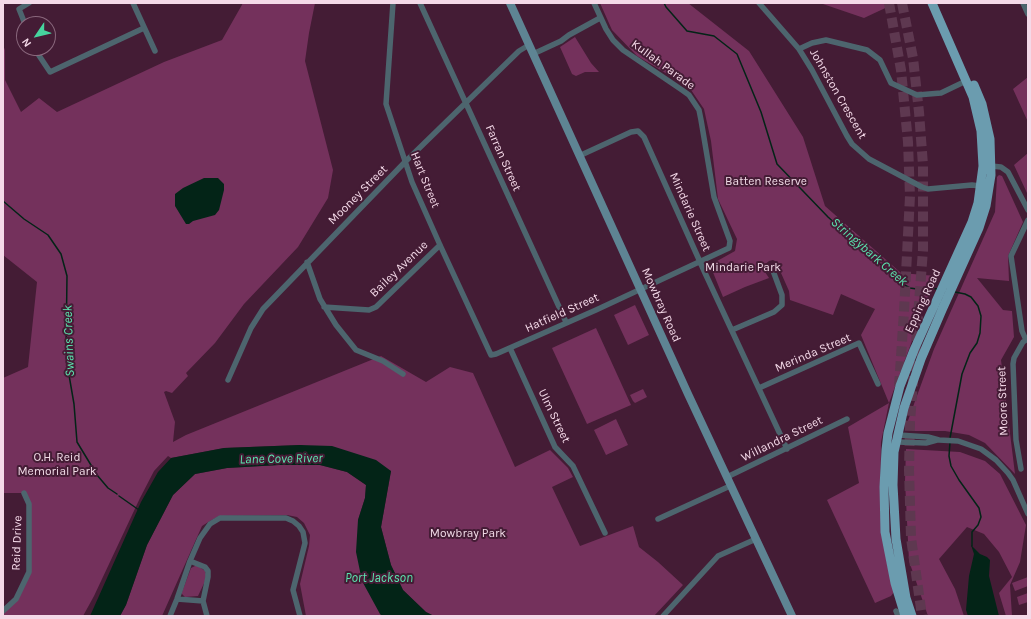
<!DOCTYPE html>
<html>
<head>
<meta charset="utf-8">
<style>
  body { margin:0 }
  #map { position:relative; width:1031px; height:619px; overflow:hidden; background:#441c35; font-family:Karla,sans-serif }
  canvas { display:block }
  .frame { position:absolute; inset:0; border:4px solid #f4d9e8; pointer-events:none }
  .north { position:absolute; left:16px; top:16px; width:40px; height:40px; box-sizing:border-box; background:#441c35; border:1px solid #8a687d; border-radius:50%; rotate:235deg; font-size:11px; font-weight:700; line-height:16px; text-align:center; color:#f4d9e8 }
  .north::after { content:''; display:block; margin:auto; width:14px; height:18px; background:#46d49e; clip-path:polygon(50% 0,100% 100%,50% 72%,0 100%) }
</style>
</head>
<body>
<div id="map">
<canvas width="1031" height="619"></canvas>
<div class="frame"></div>
<div class="north">N</div>
</div>
<script>
const g = document.querySelector('canvas').getContext('2d');
g.lineJoin = 'round';
function paint(path, color) {
  g.fillStyle = color;
  g.fill(path, 'evenodd');
}
function poly(rows) {
  const path = new Path2D();
  for (const r of rows) {
    path.moveTo(r[0], r[1]);
    for (let i = 2; i < r.length; i += 2) path.lineTo(r[i], r[i + 1]);
  }
  return path;
}
function strokePath(path, color, width, dash) {
  g.strokeStyle = color;
  g.lineWidth = width;
  g.lineCap = dash ? 'butt' : 'round';
  g.setLineDash(dash || []);
  g.stroke(path);
}
function label(font, color, halo, rows, align = 'center') {
  g.font = font + ' Karla,sans-serif';
  g.lineWidth = 4;
  g.setLineDash([]);
  g.textBaseline = 'middle';
  g.strokeStyle = halo;
  g.fillStyle = color;
  for (const [text, x, y, turn = 0] of rows) {
    g.save();
    g.translate(x, y);
    g.rotate((+turn || 0) * Math.PI / 180);
    g.textAlign = isNaN(turn) ? turn : align;
    if (halo) g.strokeText(text, 0, 0);
    g.fillText(text, 0, 0);
    g.restore();
  }
}
const green = poly([
  [243,3,315,3,309,33,305,61,333,170,328,198,298,247,244,304,215,343,186,373,188,376,172,393,166,391,164,392,175,422,173,442,186,435,381,356,426,382,450,367,473,373,515,467,550,450,568,468,573,477,552,487,580,546,633,526,639,547,658,562,683,585,654,616,434,616,426,612,403,590,391,565,381,527,391,471,300,445,224,448,171,458,168,456,154,471,140,498,94,596,83,616,3,616,3,611,16,599,29,572,30,519,24,493,3,493,3,378,28,367,37,282,3,255,3,45,5,50,5,80,21,112,39,98,57,112,164,62,222,40],
  [600,3,688,3,749,51,803,137,825,206,901,273,936,276,889,403,881,442,880,510,887,563,894,592,891,596,875,603,827,500,859,483,848,427,889,403,861,335,875,309,841,294,833,315,790,300,789,291,781,273,781,267,777,262,773,260,769,261,763,266,763,269,769,278,745,287,723,297,710,265,735,251,737,239,718,199,711,141,704,109,689,87,637,56,612,30],
  [820,3,896,3,864,18],
  [575,37,591,63,599,72,585,72,576,76,572,74,560,47],
  [1028,77,1028,122,1013,89],
  [1028,153,1028,191,1027,193,1014,165],
  [999,175,1002,176,1003,178,1023,222,1008,256,1009,281,977,278,1003,310,1012,311,1014,337,1001,360,1015,474,985,443,969,435,945,431,913,431,906,426,934,349,995,212,997,177],
  [635,305,649,335,628,345,614,315],
  [596,328,631,405,587,424,552,348],
  [643,389,647,397,635,403,633,401,630,395],
  [616,419,628,445,606,455,594,430],
  [906,449,960,452,985,461,1000,474,1026,525,1020,562,1010,585,1012,616,1006,616,999,593,1012,577,999,552,984,534,967,527,939,559,955,589,964,616,928,616,909,561,905,481],
  [279,465,320,465,347,472,366,485,365,498,358,520,363,581,382,616,306,616,300,584,309,546,310,535,304,523,297,517,287,515,219,516,210,521,202,526,162,616,120,616,126,605,147,545,173,495,195,474,227,468],
  [197,565,205,571,207,577,198,596,185,597,182,594,182,592,191,568],
  [1028,577,1028,586,1015,591,1012,583],
  [1028,593,1028,602,1019,605,1017,597]
]);
const water = poly([
  [204,178,218,178,224,184,224,190,219,210,215,215,193,221,189,224,186,224,175,206,175,194,183,188],
  [300,445,332,446,376,460,391,471,381,527,391,565,403,590,426,612,434,616,382,616,380,614,362,581,356,552,358,520,365,498,366,485,347,472,320,465,279,465,227,468,195,474,173,495,147,545,126,605,120,616,90,616,141,502,158,472,171,458,224,448],
  [971,545,980,554,987,557,990,560,989,576,999,616,968,616,966,610,969,576,974,554]
]);
const stream = poly([
  [664,3,666,7,687,31,714,36,737,54,761,112,777,164,828,217,901,283,910,288,917,289,926,287,937,289],
  [3,201,24,219,48,235,61,254,67,276,66,350,69,375,74,404,77,442,97,475,108,488,117,494],
  [950,438,962,374,970,353,977,343,980,333,981,316,978,306,971,297,965,294,955,292],
  [950,442,949,456,951,466,959,480,979,508,981,517,978,525,972,532,972,546],
  [119,496,139,510]
]);
const motorwayTunnel = poly([
  [889,3,901,70,908,142,910,196,904,312,899,387],
  [902,3,913,58,919,112,923,165,923,250,910,422,909,470,911,538,922,616]
]);
const minor = poly([
  [133,3,155,51],
  [393,3,386,104,412,182,440,245,491,355,496,354,596,310,729,248,730,241,714,197,701,120,699,110,689,95,682,90,623,50,613,40,606,29,594,3],
  [420,3,566,322],
  [759,3,799,49,812,70,847,136,852,144,869,159,922,187,928,189,972,185,980,186],
  [1023,3,1028,14],
  [25,24,19,9,29,3],
  [34,48,50,72,144,28],
  [799,49,812,43,826,40,867,50,880,60,891,83,917,95,941,93,966,81],
  [533,54,561,41,569,35,600,18],
  [579,156,631,132,638,131,644,137,705,273,787,449],
  [991,166,1001,167,1008,172,1028,210],
  [307,262,320,299,336,325,356,350,383,361,403,374],
  [324,307,369,310,376,307,440,245],
  [732,330,774,312,782,305,782,295,772,268],
  [510,348,555,447,573,466,605,533],
  [228,380,251,328,263,309,405,162,519,51,529,45],
  [759,388,859,343,878,384],
  [899,435,928,437,939,440,958,441,981,449,996,460,1008,473,1013,480,1028,514],
  [897,442,926,443,937,440],
  [1021,469,1016,440,1013,364,1014,358,1023,342,1026,340,1022,331,1011,256,1028,220],
  [727,477,847,419],
  [658,519,730,486],
  [190,561,205,567,208,571,208,577,203,601,207,616],
  [177,599,203,601],
  [3,611,16,599,29,572,29,504,24,493],
  [896,611,898,616],
  [170,616,177,599,190,561,200,538,210,524,220,518,286,518,293,521,299,526,303,532,305,543,293,590,300,616],
  [663,616,718,556,756,539]
]);
const secondary = poly([
  [510,3,688,394,792,616]
]);
const primary = poly([
  [905,616,895,583,885,532,884,487,886,450,888,433,900,386,914,350,972,222,978,203,983,166,981,131,973,97,932,3],
  [912,616,906,598,896,539,893,485,894,452,904,408,921,359,942,310,979,228,986,206,991,175,990,139,982,104,974,85]
]);
const streetNames = [
  ["Kullah Parade",663,65,36],
  ["Johnston Crescent",838,94,60],
  ["Farran Street",503,158,66],
  ["Hart Street",425,180,68],
  ["Mooney Street",358,195,-45],
  ["Mindarie Street",690,212,66],
  ["Bailey Avenue",399,269,-44],
  ["Epping Road",923,301,-65],
  ["Mowbray Road",661,305,66],
  ["Hatfield Street",562,313,-24],
  ["Merinda Street",813,353,-23],
  ["Moore Street",1003,401,-92],
  ["Ulm Street",554,416,64],
  ["Willandra Street",782,439,-26],
  ["Reid Drive",17,543,-88]
];
const parkNames = [
  ["Batten Reserve",766,182],
  ["Mindarie Park",743,268],
  ["O.H. Reid",57,458],
  ["Memorial Park",57,472],
  ["Mowbray Park",468,534]
];
const waterNames = [
  ["Stringybark Creek",869,252,41],
  ["Swains Creek",69,341,-92],
  ["Lane Cove River",281,459,-1],
  ["Port Jackson",379,578]
];
paint(green, '#74315c');
paint(water, '#032417');
strokePath(stream, '#032417', 1.5);
strokePath(motorwayTunnel, '#5e3850', 10, [10, 5]);
strokePath(minor, '#4d656e', 5.5);
strokePath(secondary, '#5e8493', 8);
strokePath(primary, '#6b9caf', 9);
label('12px', '#f4d9e8', '#441c35', streetNames);
label('12px', '#f1dbe7', '#441c35', parkNames);
label('italic 13px', '#5be6af', '#441c35', waterNames);
</script>
</body>
</html>
